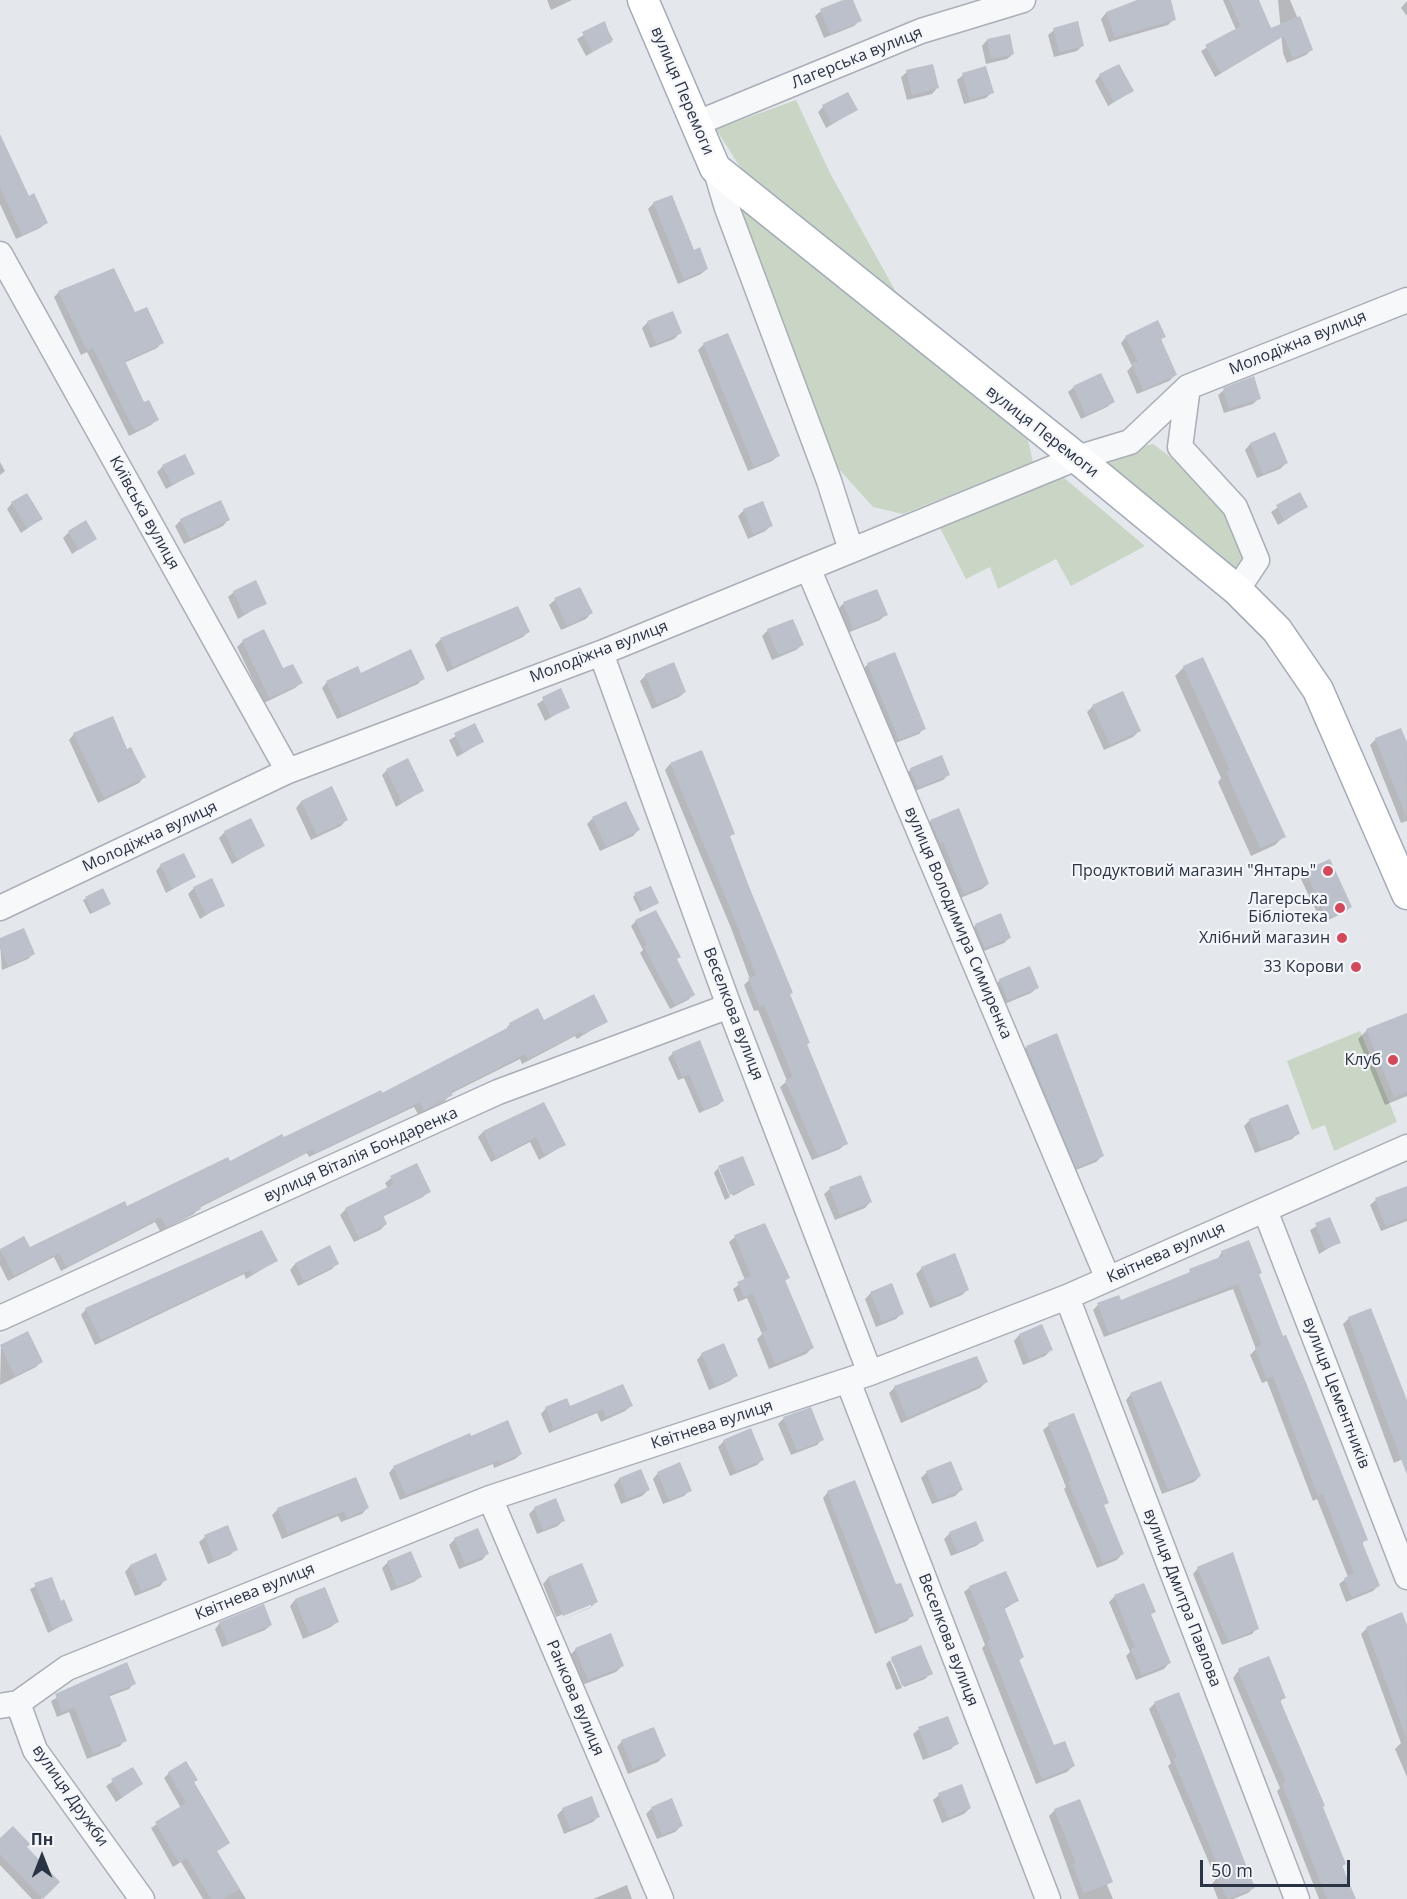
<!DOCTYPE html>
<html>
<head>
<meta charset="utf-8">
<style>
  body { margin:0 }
  #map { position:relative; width:1407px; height:1899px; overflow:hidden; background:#e4e7ec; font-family:"Open Sans",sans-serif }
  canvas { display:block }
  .north { position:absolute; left:12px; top:1827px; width:60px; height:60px; -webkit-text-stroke:4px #f4f6f9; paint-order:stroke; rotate:0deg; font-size:16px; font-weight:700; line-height:24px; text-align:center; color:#2b3445 }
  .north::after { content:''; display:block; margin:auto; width:21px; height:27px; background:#2b3445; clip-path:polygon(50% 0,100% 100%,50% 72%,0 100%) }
  .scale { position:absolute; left:1200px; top:1860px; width:150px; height:27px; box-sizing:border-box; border:3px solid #2b3445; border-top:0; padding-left:8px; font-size:18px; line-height:21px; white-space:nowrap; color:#2b3445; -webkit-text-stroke:4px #f4f6f9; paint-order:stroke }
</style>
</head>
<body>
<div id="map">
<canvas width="1407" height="1899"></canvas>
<div class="north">Пн</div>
<div class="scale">50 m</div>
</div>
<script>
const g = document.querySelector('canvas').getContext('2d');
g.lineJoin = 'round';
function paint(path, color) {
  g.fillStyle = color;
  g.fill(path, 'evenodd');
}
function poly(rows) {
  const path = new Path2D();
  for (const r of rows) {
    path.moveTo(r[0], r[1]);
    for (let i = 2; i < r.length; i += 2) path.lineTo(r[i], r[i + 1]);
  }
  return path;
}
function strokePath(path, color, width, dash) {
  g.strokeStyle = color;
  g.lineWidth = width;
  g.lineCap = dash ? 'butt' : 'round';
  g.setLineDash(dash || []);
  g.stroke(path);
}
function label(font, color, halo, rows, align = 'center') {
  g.font = font + ' "Open Sans",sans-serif';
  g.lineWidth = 4.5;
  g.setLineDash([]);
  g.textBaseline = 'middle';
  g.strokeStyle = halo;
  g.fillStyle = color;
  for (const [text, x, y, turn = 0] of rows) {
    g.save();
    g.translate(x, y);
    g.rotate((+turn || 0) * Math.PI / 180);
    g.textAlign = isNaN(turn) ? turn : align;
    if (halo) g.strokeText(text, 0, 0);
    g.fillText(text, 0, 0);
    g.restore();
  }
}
const green = poly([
  [796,100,830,173,897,294,747,178,716,129],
  [747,210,1028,440,1033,462,903,514,873,507,829,458,735,212],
  [1153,444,1201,480,1227,507,1245,561,1238,576,1102,465,1114,453],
  [1063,477,1145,546,1071,586,1056,559,998,589,990,567,966,579,939,526],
  [1360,1031,1397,1122,1334,1151,1325,1125,1312,1130,1287,1061]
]);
const shadow = poly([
  [547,0,572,0,551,10],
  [847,0,852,0,860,20,854,26,824,38,815,16,821,11],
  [1145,0,1169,0,1174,19,1168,25,1109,42,1101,19,1106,13],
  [1223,0,1257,0,1275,41,1215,77,1201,51,1236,30],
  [1278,0,1290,0,1311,50,1306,55,1287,63,1283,53],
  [1407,1,1407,16,1401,8],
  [604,23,613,40,586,56,577,39],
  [1054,30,1083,45,1077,51,1054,57,1048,35],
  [987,40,1013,54,1007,59,986,64,982,46],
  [907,72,937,88,932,94,907,100,901,77],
  [963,75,992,92,986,98,964,104,957,80],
  [1100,75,1132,91,1108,106,1095,81],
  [823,107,856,110,826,128,818,112],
  [0,151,46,223,40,228,16,239,0,204],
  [654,203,707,269,701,274,678,284,648,209],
  [59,292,135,314,162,342,157,348,124,363,144,404,157,420,151,425,129,436,87,352,81,355,54,297],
  [648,322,680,333,674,339,650,348,642,328],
  [1164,336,1160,341,1175,375,1169,381,1137,394,1127,371,1132,366,1121,343,1126,337],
  [704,344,778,456,772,461,748,471,698,350],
  [1074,387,1113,402,1107,407,1081,419,1068,392],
  [1224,390,1259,398,1253,404,1224,413,1218,395],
  [1274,434,1286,463,1280,469,1257,478,1245,450,1250,444],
  [0,462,5,471,0,475],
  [163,466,193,474,166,489,157,472],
  [1299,494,1306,507,1278,525,1271,512],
  [12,503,41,519,21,533,7,509],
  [744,510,771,526,765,531,748,539,738,516],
  [181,520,228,520,223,526,184,544,175,526],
  [69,532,95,538,72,554,63,538],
  [877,590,886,614,880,620,847,633,838,609,843,604],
  [234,592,265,603,238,619,228,597],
  [555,600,591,613,586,619,561,630,549,605],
  [517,608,528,632,523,637,447,672,435,645,440,640],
  [768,630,802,645,796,650,772,660,762,636],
  [243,641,282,670,301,683,295,688,264,703,237,647],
  [868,664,924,728,919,734,893,744,862,670],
  [1184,667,1284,836,1275,845,1251,856,1218,782,1221,778,1175,676],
  [361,675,423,678,418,684,337,719,322,688,327,682],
  [646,675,685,692,679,697,652,709,640,681],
  [560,690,568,707,545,721,537,704],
  [1093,706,1139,731,1133,737,1104,750,1087,712],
  [475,725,482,742,457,757,449,740],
  [1400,730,1407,746,1407,821,1401,823,1370,745,1376,739],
  [74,734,144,777,139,783,98,803,69,740],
  [670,764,733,834,729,837,791,993,789,995,808,1043,806,1045,846,1143,840,1149,812,1160,780,1087,787,1081,758,1010,754,1011,744,985,750,979,731,928,665,770],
  [911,769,948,775,943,780,912,792,905,775],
  [387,770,422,791,396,807,382,775],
  [331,788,346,820,341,826,311,840,296,808,301,802],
  [625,803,638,830,633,836,600,851,587,824,592,819],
  [931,821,988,884,982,889,958,899,925,827],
  [225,832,263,846,232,864,219,838],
  [1329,861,1351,907,1345,912,1322,923,1300,877,1306,871],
  [161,865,194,877,166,893,156,871],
  [194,888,223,905,200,919,188,894],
  [102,890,109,904,90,914,83,900],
  [635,895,657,903,640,912,633,897],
  [636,921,676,960,693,995,688,1000,670,1009,640,953,643,950,631,926],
  [976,925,1009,938,1004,943,979,953,970,931],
  [0,940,33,954,28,959,2,970],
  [1000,980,1037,988,1031,993,1002,1005,994,986],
  [1407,1017,1407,1096,1385,1105,1358,1039,1367,1030],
  [606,1021,577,1039,575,1036,522,1064,520,1059,450,1094,445,1101,418,1114,414,1107,309,1157,307,1153,199,1208,194,1214,160,1231,155,1222,61,1271,54,1257,8,1281,0,1265,0,1250,23,1238,29,1249,229,1163,382,1095,505,1030,510,1024],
  [1026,1047,1102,1156,1096,1162,1071,1172,1021,1052],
  [673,1053,722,1101,718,1105,699,1113,684,1078,678,1080,668,1058],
  [543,1104,564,1145,539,1160,530,1142,491,1162,478,1137,483,1132],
  [1250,1120,1298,1133,1292,1139,1255,1153,1244,1126],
  [416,1165,429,1191,423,1197,382,1217,386,1224,380,1230,354,1242,340,1215,346,1209,388,1189,385,1183,391,1178],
  [718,1168,730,1197,725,1200,714,1173],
  [721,1168,753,1185,733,1196],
  [1407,1187,1407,1221,1381,1231,1370,1205,1376,1200],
  [830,1189,870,1202,865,1208,835,1220,824,1194],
  [1329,1219,1339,1242,1319,1254,1310,1230],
  [735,1237,788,1278,784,1282,812,1348,806,1354,769,1369,757,1339,762,1334,747,1298,738,1302,733,1289,745,1280,729,1242],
  [330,1247,337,1263,332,1269,298,1286,290,1270,295,1264],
  [1222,1252,1261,1273,1257,1276,1366,1539,1362,1544,1379,1585,1373,1591,1346,1602,1339,1584,1348,1577,1317,1499,1313,1501,1267,1381,1262,1383,1250,1355,1256,1349,1233,1289,1104,1337,1093,1310,1098,1305,1120,1302,1186,1275,1217,1260],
  [276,1261,246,1279,244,1274,95,1345,81,1315,86,1309],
  [922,1268,967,1290,962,1295,930,1308,916,1274],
  [871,1293,902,1313,896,1319,876,1327,865,1299],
  [1349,1318,1407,1415,1407,1457,1394,1463,1343,1324],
  [1019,1335,1051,1350,1045,1356,1023,1365,1014,1341],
  [1,1346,41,1362,36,1367,0,1385],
  [702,1354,736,1376,730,1381,709,1390,697,1360],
  [986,1382,980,1388,901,1423,889,1393,895,1387],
  [1131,1394,1200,1476,1194,1482,1162,1494,1126,1400],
  [631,1406,625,1411,601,1422,597,1413,549,1433,541,1414,546,1408],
  [784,1418,822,1439,817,1445,791,1455,778,1424],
  [1049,1425,1107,1502,1103,1506,1122,1554,1117,1560,1097,1568,1064,1489,1066,1487,1043,1430],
  [470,1437,521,1454,515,1459,494,1468,493,1464,400,1500,389,1473,394,1467],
  [724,1441,762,1460,757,1465,730,1476,718,1447],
  [640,1471,648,1490,642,1496,621,1504,614,1485,619,1479],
  [927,1472,961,1490,955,1496,932,1504,921,1478],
  [658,1473,690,1490,684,1496,663,1504,653,1479],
  [828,1492,895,1586,912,1615,907,1621,875,1634,823,1498],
  [367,1508,362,1514,341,1522,338,1516,282,1539,272,1515,278,1509],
  [535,1508,563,1520,558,1526,537,1534,529,1514],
  [950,1533,982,1541,976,1546,951,1556,944,1539],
  [205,1537,236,1549,230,1555,208,1564,199,1542],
  [455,1539,487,1554,482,1560,459,1569,449,1545],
  [388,1562,420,1577,414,1582,391,1591,382,1568],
  [581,1565,596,1602,590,1608,558,1621,591,1607,591,1603,556,1617,543,1584,548,1578],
  [130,1566,165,1580,160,1586,135,1596,125,1572],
  [1198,1568,1257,1628,1252,1634,1222,1645,1193,1574],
  [51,1579,60,1603,72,1620,48,1633,30,1589],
  [970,1587,1017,1601,1003,1610,1023,1657,1018,1661,1053,1747,1073,1766,1067,1772,1036,1784,982,1648,985,1645,964,1592],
  [324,1589,337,1622,331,1627,303,1639,290,1606,295,1600],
  [1115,1596,1154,1611,1150,1615,1169,1663,1164,1669,1136,1680,1126,1656,1130,1652,1109,1602],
  [1401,1614,1407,1629,1407,1777,1395,1749,1401,1743,1361,1634,1367,1628],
  [220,1623,271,1625,265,1630,222,1647,215,1629],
  [576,1649,622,1666,616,1672,582,1685,570,1655],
  [891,1659,892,1659,931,1673,925,1679,904,1687],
  [890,1660,902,1688,896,1690,886,1664],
  [126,1664,134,1683,129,1689,108,1697,125,1740,120,1746,87,1759,69,1712,57,1717,51,1701,91,1678],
  [1240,1669,1284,1697,1279,1703,1322,1807,1354,1899,1319,1899,1277,1791,1280,1788,1233,1678],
  [1155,1703,1254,1887,1248,1893,1233,1899,1218,1899,1212,1884,1216,1879,1168,1766,1171,1763,1149,1709],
  [919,1729,957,1743,951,1749,923,1760,913,1734],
  [622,1741,664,1756,658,1762,628,1774,617,1747],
  [132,1769,142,1784,116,1802,106,1786],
  [169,1773,193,1783,229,1843,216,1852,246,1899,203,1899,181,1862,173,1867,151,1828,181,1808,164,1778],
  [961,1786,970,1808,964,1814,942,1823,933,1800,939,1795],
  [592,1798,599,1816,593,1822,564,1834,557,1815,562,1810],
  [652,1808,681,1826,675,1832,657,1839,646,1814],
  [1055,1810,1111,1882,1107,1885,1113,1899,1079,1899,1049,1816],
  [0,1840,58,1882,41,1899,32,1899,0,1865],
  [627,1885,632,1899,593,1899]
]);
const building = poly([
  [843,0,853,0,862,21,830,34,820,9],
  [1137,0,1171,0,1176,20,1115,37,1106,12],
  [1229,0,1259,0,1271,28,1300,16,1313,50,1293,58,1284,36,1221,73,1205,45,1241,26],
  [605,21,612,42,592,52,582,32],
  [1078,21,1084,46,1059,52,1053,28],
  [1010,34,1014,54,991,59,987,39],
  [933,64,939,88,912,95,906,70],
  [1119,64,1134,91,1114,102,1099,74],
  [986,66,994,93,970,100,962,73],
  [848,92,858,110,832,124,822,105],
  [0,134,29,196,34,193,48,223,22,235,0,187],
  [672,195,694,250,700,247,708,269,684,279,653,202],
  [114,268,135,312,147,307,164,343,125,361,144,402,149,400,159,420,135,431,93,348,87,351,58,291],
  [673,311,682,333,656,344,647,321],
  [1158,320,1166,337,1161,339,1177,375,1143,390,1132,364,1138,361,1125,336],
  [728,333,780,456,754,467,703,343],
  [1101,373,1115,402,1086,415,1073,386],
  [1254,376,1261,399,1229,408,1223,388],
  [1275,432,1288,463,1263,474,1250,443],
  [185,454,195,474,172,485,162,465],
  [1300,492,1308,507,1284,520,1276,505],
  [27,493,43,519,27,528,11,502],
  [221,500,230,520,190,539,180,519],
  [763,501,773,526,753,534,743,509],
  [86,520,97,539,79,550,68,531],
  [256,580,267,604,244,614,233,591],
  [580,587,593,613,567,626,554,598],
  [877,589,888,615,853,629,843,602],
  [518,606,530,632,453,667,440,638],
  [793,619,804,645,778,655,767,629],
  [264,629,283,668,293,664,303,683,269,698,242,640],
  [411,649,425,679,342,715,326,681,358,666,361,673],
  [895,652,926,729,899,740,867,663],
  [1203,657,1286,837,1260,848,1226,772,1230,770,1183,666],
  [674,662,686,692,657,704,645,674],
  [561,688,570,708,551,717,542,697],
  [1123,691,1141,731,1110,745,1092,705],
  [113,716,127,749,131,747,146,777,104,798,73,733],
  [475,723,484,742,463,752,454,733],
  [1401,728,1407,742,1406,816,1375,738],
  [702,750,735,834,730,836,750,889,793,993,790,994,810,1043,807,1044,848,1144,818,1156,785,1080,793,1077,764,1005,760,1007,748,978,756,975,736,922,670,763],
  [942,755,950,775,918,788,910,768],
  [408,758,424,791,402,802,386,769],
  [332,786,348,820,317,835,301,801],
  [626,801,640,830,606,847,592,817],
  [959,808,989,884,964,894,943,842,940,843,930,820],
  [251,818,265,846,237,860,224,831],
  [184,853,196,877,172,889,160,864],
  [1330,859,1352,907,1327,919,1305,870],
  [212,878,225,906,206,914,193,887],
  [651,886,659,903,643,911,634,893],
  [103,888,111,904,93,913,85,897],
  [656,910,681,957,677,959,695,995,675,1005,644,947,647,945,635,920],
  [1001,913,1011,938,985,948,975,924],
  [24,928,35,954,8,966,0,949,0,938],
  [1030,966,1039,988,1008,1000,999,979],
  [594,994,608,1022,582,1035,581,1032,528,1059,525,1054,451,1092,453,1095,424,1110,420,1102,315,1153,313,1149,200,1206,201,1209,166,1227,161,1217,67,1267,59,1253,14,1276,0,1249,24,1236,30,1247,125,1201,127,1206,228,1157,230,1161,282,1134,284,1137,381,1090,382,1093,511,1026,509,1023,538,1008,544,1020],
  [1407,1013,1407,1092,1394,1097,1366,1029],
  [1057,1033,1104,1156,1076,1168,1026,1046],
  [700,1040,724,1101,704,1110,689,1074,682,1077,672,1052],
  [544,1102,566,1145,545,1155,536,1137,496,1158,483,1131],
  [1288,1104,1300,1134,1261,1149,1249,1119],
  [743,1156,755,1185,730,1195,718,1166],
  [417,1163,431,1192,383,1215,387,1224,359,1238,345,1208,394,1184,390,1176],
  [861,1175,872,1202,840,1215,829,1187],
  [1407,1186,1407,1218,1386,1227,1375,1198],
  [1330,1217,1341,1243,1325,1249,1315,1223],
  [765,1223,790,1278,785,1280,814,1348,775,1364,762,1332,768,1330,753,1294,744,1297,737,1282,751,1276,734,1235],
  [262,1230,278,1261,252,1274,250,1270,101,1340,85,1308],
  [1249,1240,1262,1273,1259,1274,1283,1336,1286,1335,1309,1390,1368,1540,1362,1542,1380,1586,1352,1597,1344,1578,1354,1573,1323,1494,1318,1496,1273,1376,1267,1379,1255,1348,1262,1345,1238,1284,1109,1333,1097,1303,1119,1295,1121,1300,1190,1272,1189,1269,1223,1256,1221,1251],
  [330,1245,339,1264,304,1281,295,1263],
  [955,1253,969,1290,936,1303,921,1267],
  [892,1283,904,1314,882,1322,870,1292],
  [1371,1308,1407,1400,1407,1475,1348,1317],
  [1042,1324,1053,1350,1029,1360,1019,1334],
  [28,1331,43,1362,15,1376,0,1345],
  [724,1343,738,1376,715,1386,701,1353],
  [977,1356,988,1382,907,1418,894,1386],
  [1161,1381,1201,1476,1168,1490,1130,1393],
  [623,1384,633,1406,606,1417,603,1409,554,1429,545,1407,567,1398,570,1406],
  [811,1407,824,1440,797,1451,783,1417],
  [1074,1413,1109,1503,1104,1505,1124,1554,1103,1563,1068,1482,1071,1481,1048,1423],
  [508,1420,522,1454,500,1463,498,1460,456,1478,455,1475,406,1495,393,1466,470,1433,471,1436],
  [751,1428,764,1460,736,1471,723,1440],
  [951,1461,963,1490,938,1500,926,1471],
  [680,1462,692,1491,669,1500,657,1472],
  [641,1469,650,1490,627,1499,619,1478],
  [356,1477,369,1508,347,1518,344,1511,288,1534,277,1508],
  [855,1480,896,1584,901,1583,914,1616,880,1629,827,1491],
  [556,1498,565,1521,543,1530,534,1507],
  [976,1521,984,1541,957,1552,949,1532],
  [228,1525,238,1550,214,1560,204,1535],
  [478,1528,489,1554,465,1564,454,1538],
  [411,1551,422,1577,397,1587,387,1561],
  [1233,1552,1259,1629,1228,1641,1197,1567],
  [156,1553,167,1580,141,1591,130,1565],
  [582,1563,598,1602,563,1616,548,1577],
  [1006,1571,1019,1601,1004,1607,1024,1657,1019,1659,1054,1745,1065,1741,1075,1766,1042,1779,987,1641,991,1640,969,1586],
  [52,1577,61,1601,64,1599,73,1621,53,1629,34,1583],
  [1144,1583,1156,1612,1151,1614,1171,1663,1142,1675,1131,1649,1135,1647,1114,1595],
  [325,1587,339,1622,309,1634,295,1599],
  [264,1604,272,1625,228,1643,219,1622],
  [1402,1612,1407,1625,1406,1737,1366,1627],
  [611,1633,624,1666,588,1680,575,1648],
  [921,1645,933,1674,902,1686,891,1657],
  [1269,1656,1286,1698,1280,1700,1325,1806,1323,1807,1346,1864,1342,1866,1356,1899,1327,1899,1282,1784,1286,1782,1238,1671,1239,1668],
  [127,1662,136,1684,109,1694,127,1741,93,1754,74,1707,62,1712,55,1694],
  [1179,1692,1255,1888,1228,1899,1216,1877,1222,1875,1173,1759,1177,1758,1154,1702],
  [948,1716,959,1744,929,1756,918,1727],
  [654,1727,666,1756,633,1769,621,1740],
  [186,1761,198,1780,194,1782,230,1843,217,1851,240,1889,223,1899,211,1899,187,1858,179,1863,155,1822,186,1803,168,1772],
  [133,1767,143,1784,122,1797,111,1779],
  [962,1784,971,1808,948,1818,938,1793],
  [592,1796,600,1817,570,1829,562,1808],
  [672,1798,683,1826,662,1835,651,1807],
  [1080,1799,1113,1882,1084,1893,1072,1864,1076,1863,1054,1809],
  [13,1826,30,1844,27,1847,60,1882,43,1899,0,1854,0,1838]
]);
const minor = poly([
  [695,124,921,31,1023,0],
  [715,168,727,208,829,481,851,550],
  [0,254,288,771],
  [1188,387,1180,447,1235,507,1257,560,1237,590],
  [808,568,1108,1279],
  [601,653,729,1006,870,1373],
  [0,908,288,771,601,653,1077,458,1130,442,1188,387,1407,300],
  [1265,1210,1407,1577],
  [1067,1297,1297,1899],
  [0,1318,498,1092,729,1006],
  [848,1381,1048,1899],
  [490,1498,661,1899],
  [18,1703,67,1668,490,1498,870,1373,1067,1297,1407,1147],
  [0,1706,18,1703,35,1750,142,1899]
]);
const major = poly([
  [643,0,715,168,1077,458,1237,590,1277,630,1318,690,1407,894]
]);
const markers = [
  [1328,871,6,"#d1495b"],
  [1340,908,6,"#d1495b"],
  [1342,938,6,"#d1495b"],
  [1356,967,6,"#d1495b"],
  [1393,1060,6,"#d1495b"]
];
const streetNames = [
  ["Лагерська вулиця",857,58,-22],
  ["вулиця Перемоги",682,91,67],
  ["Молодіжна вулиця",1298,343,-22],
  ["вулиця Перемоги",1042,432,38],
  ["Київська вулиця",144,513,61],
  ["Молодіжна вулиця",599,652,-21],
  ["Молодіжна вулиця",150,837,-25],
  ["вулиця Володимира Симиренка",958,923,67],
  ["Веселкова вулиця",733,1014,69],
  ["вулиця Віталія Бондаренка",361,1155,-24],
  ["Квітнева вулиця",1166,1253,-24],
  ["вулиця Цементників",1336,1393,69],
  ["Квітнева вулиця",712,1425,-18],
  ["Квітнева вулиця",255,1592,-22],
  ["вулиця Дмитра Павлова",1182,1598,69],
  ["Веселкова вулиця",948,1640,69],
  ["Ранкова вулиця",575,1698,67],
  ["вулиця Дружби",70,1796,55]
];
const poiNames = [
  ["Продуктовий магазин \"Янтарь\"",1316,871],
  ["Лагерська",1328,899],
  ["Бібліотека",1328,917],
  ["Хлібний магазин",1330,938],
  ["33 Корови",1344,967],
  ["Клуб",1381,1060]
];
paint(green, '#c9d6c5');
paint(shadow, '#0003');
paint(building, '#bbc0ca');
strokePath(minor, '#a9aeb7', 27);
strokePath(major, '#a3abb8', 33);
strokePath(minor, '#f7f8fa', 24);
strokePath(major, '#fff', 30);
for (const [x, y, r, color] of markers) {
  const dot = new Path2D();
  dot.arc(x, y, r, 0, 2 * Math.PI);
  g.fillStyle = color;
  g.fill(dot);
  strokePath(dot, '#f4f6f9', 2);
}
label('16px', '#2b3445', '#f4f6f9', streetNames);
label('16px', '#2b3445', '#f4f6f9', poiNames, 'right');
</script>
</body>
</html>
